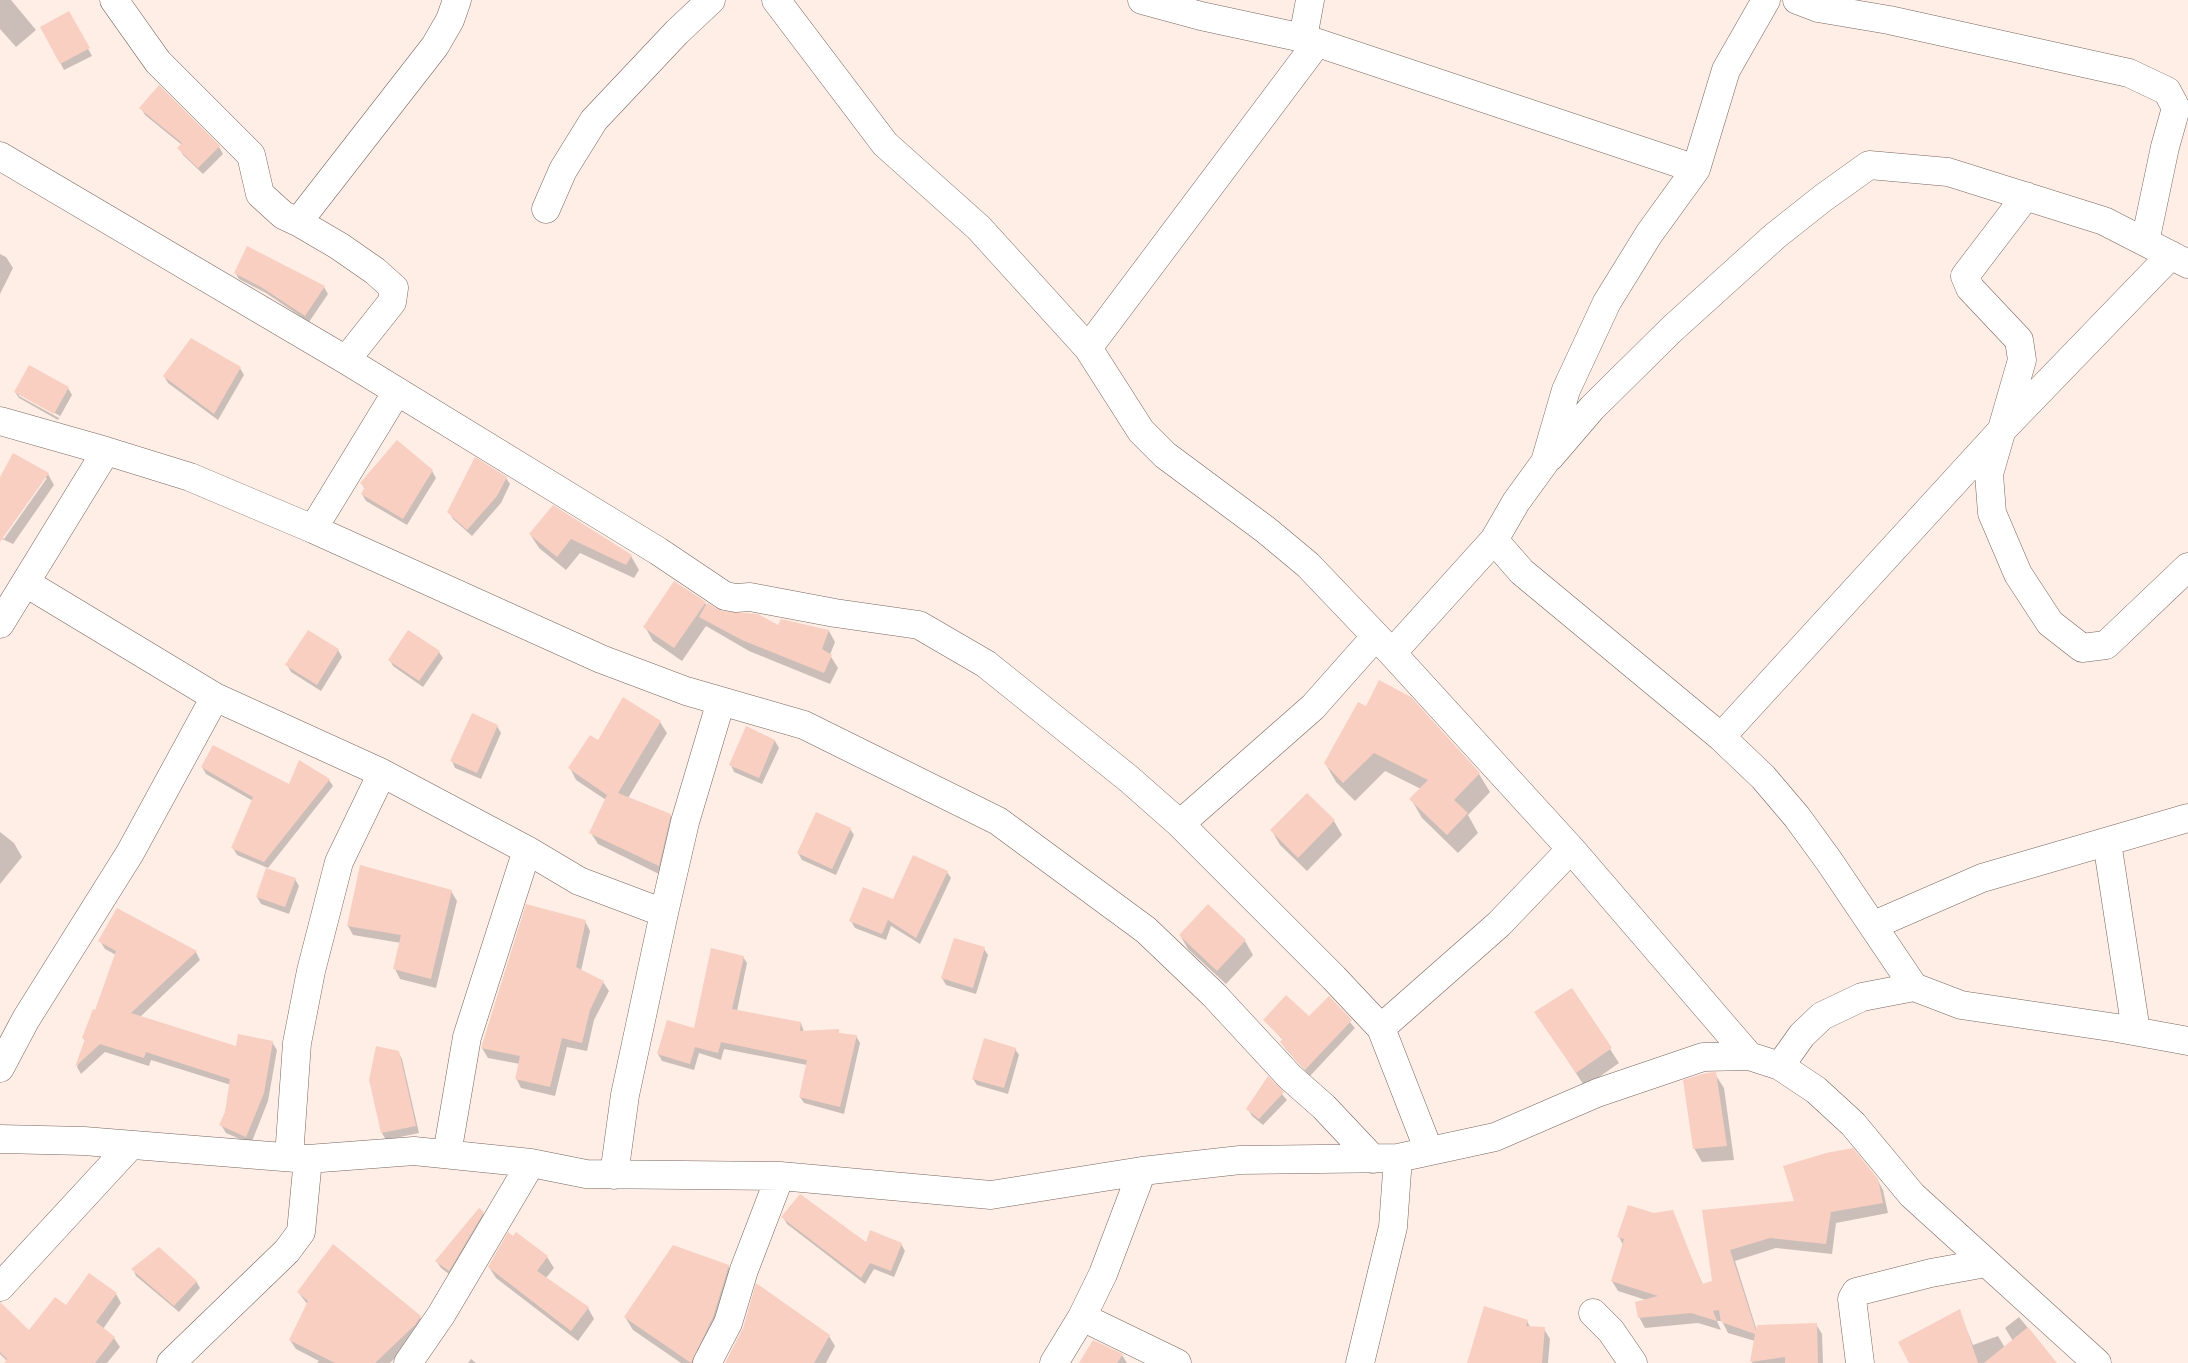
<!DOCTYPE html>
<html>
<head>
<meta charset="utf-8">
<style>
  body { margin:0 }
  canvas { display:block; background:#feeee6 }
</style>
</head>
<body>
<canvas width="2188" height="1363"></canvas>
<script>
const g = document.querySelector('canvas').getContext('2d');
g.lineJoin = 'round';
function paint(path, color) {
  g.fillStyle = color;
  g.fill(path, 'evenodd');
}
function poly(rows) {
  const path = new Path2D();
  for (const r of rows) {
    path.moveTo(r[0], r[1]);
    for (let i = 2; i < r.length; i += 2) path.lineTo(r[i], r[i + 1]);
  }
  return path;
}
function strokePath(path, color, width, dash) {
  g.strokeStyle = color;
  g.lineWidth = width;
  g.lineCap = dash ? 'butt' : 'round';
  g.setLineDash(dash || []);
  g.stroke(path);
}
const shadow = poly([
  [0,0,11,0,36,30,16,47,0,29],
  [69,13,92,56,64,70,42,28],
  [159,87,219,147,223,154,203,174,183,155,179,148,182,145,145,115,141,108],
  [0,254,6,257,13,268,0,294],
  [235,272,324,287,328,294,309,322,266,293,239,279],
  [240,368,244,375,218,420,168,383,164,376],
  [68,388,72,395,58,420,19,398,15,392],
  [19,393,60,416,59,418,19,396],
  [432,471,436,478,407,525,366,501,362,494,365,489,362,484],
  [48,474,54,485,13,544,0,538,0,480],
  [44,478,47,478,4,539,2,537],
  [506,478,510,484,501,503,472,536,453,519,449,512],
  [553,506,631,556,639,570,634,578,580,553,566,570,539,548,530,534],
  [705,603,707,606,722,613,779,627,829,631,835,642,830,655,838,668,830,684,749,651,706,626,682,661,653,641,645,627],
  [338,650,342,657,321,691,291,672,287,665],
  [439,652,443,658,423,687,393,666,390,660],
  [1358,704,1479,774,1490,792,1468,815,1478,833,1458,853,1422,818,1411,799,1421,789,1385,771,1355,801,1336,782,1325,763],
  [660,722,667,733,628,798,670,815,677,827,665,877,598,844,591,833,606,800,576,780,570,768],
  [497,726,501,733,481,779,455,768,452,761],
  [747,728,775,741,779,748,762,784,734,772,731,765],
  [299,762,329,780,333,786,268,868,237,855,233,848,253,801,206,774,202,767,289,786],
  [1334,821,1342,835,1307,871,1280,845,1272,831],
  [850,829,854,835,836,875,802,860,798,853],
  [0,832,14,843,22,857,0,884],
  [947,872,951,878,920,944,891,926,886,940,855,928,851,921],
  [295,879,299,886,289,914,261,904,257,897],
  [451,891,457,901,436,988,400,979,395,969,401,943,353,935,348,926],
  [527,906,585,921,590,931,581,971,603,982,609,991,594,1020,587,1051,567,1047,555,1096,521,1088,516,1078,520,1064,488,1058,482,1048],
  [1180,935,1245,941,1253,955,1226,984,1188,949],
  [100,941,196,952,200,960,140,1017,237,1047,272,1042,277,1050,268,1101,251,1144,226,1133,221,1125,226,1113,231,1085,151,1060,149,1066,105,1052,81,1074,77,1067,86,1042,83,1038,96,1012,116,955,105,949],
  [984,949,988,955,976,994,946,985,942,978],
  [743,957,747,963,737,1011,801,1023,804,1032,838,1031,840,1034,856,1036,860,1043,844,1114,804,1103,800,1097,807,1065,724,1049,721,1060,699,1053,694,1070,662,1061,658,1054,695,1029],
  [1572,990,1619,1063,1585,1087,1536,1012],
  [1329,998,1355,1028,1310,1076,1286,1049,1282,1043,1284,1041,1264,1020,1309,1018],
  [1015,1049,1019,1055,1008,1094,977,1085,973,1079],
  [398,1052,402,1059,419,1133,386,1140,382,1133],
  [1715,1074,1724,1088,1734,1160,1702,1162,1694,1148],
  [1268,1078,1287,1100,1263,1125,1252,1116,1248,1109],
  [1877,1179,1883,1190,1888,1213,1836,1223,1832,1254,1776,1248,1735,1261,1757,1331,1816,1324,1822,1334,1823,1363,1752,1363,1755,1341,1728,1333,1722,1321,1717,1321,1721,1330,1698,1323,1645,1328,1639,1317,1646,1300,1618,1291,1612,1281,1623,1245,1619,1237,1654,1214,1672,1212,1703,1285,1714,1282,1703,1211,1796,1202],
  [801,1195,866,1244,901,1244,905,1251,894,1277,874,1269,865,1284,787,1224,783,1217],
  [483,1213,487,1220,453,1277,441,1268,437,1262],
  [517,1234,547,1257,554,1268,546,1278,588,1308,594,1319,578,1341,496,1278,489,1267],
  [728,1266,736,1279,703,1363,681,1363,633,1330,625,1317],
  [133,1269,196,1281,200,1288,179,1312,136,1276],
  [298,1292,420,1317,425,1327,390,1363,317,1363,319,1361,296,1349,290,1340,308,1305],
  [116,1294,121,1303,103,1329,114,1338,120,1347,107,1363,9,1363,0,1354,0,1319,29,1332],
  [1959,1311,1973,1345,1998,1336,2005,1348,2013,1341,2005,1328,2019,1317,2056,1363,1911,1363],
  [1527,1321,1530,1327,1544,1329,1550,1339,1548,1363,1468,1363],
  [743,1331,829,1336,835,1346,826,1363,726,1363],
  [1122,1355,1127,1363,1080,1363],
  [471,1359,476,1363,468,1363]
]);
const building = poly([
  [69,11,90,48,60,64,40,27],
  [159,85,220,146,198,168,177,148,182,143,139,108],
  [247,246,325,286,305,316,261,287,234,273],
  [191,338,241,367,214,414,163,376],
  [29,365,69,387,54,414,14,392],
  [397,440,433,470,403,519,361,494,365,487,360,483],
  [13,453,49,473,0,542,0,477],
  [475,457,507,477,497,496,467,530,447,512],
  [553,505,632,555,626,565,571,539,557,557,529,534],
  [674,581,706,602,674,648,643,627],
  [707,603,722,611,758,614,778,625,781,619,829,630,822,649,832,655,824,673,742,640,699,617],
  [308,630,339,649,317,685,285,665],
  [408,630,440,651,419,681,388,660],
  [1379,680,1411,697,1480,773,1454,800,1468,813,1447,835,1409,799,1428,780,1374,753,1343,783,1324,763,1358,702,1366,706],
  [623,697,661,721,618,793,671,814,659,866,589,833,607,795,568,768,590,735,598,740],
  [472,713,498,725,477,773,450,761],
  [746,726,775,740,759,778,729,765],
  [213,745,289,784,299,760,330,779,264,862,231,848,253,797,201,767],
  [1307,793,1335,820,1298,858,1270,830],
  [816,812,851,828,832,869,797,853],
  [913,855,948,871,916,938,888,920,882,934,849,921,863,887,893,899],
  [360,865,452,890,431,979,393,969,401,935,347,926],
  [266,868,296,878,285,907,256,897],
  [526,904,586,920,576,967,604,981,590,1010,582,1043,562,1038,550,1087,515,1079,520,1056,481,1048],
  [1208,904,1246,940,1217,971,1179,935],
  [117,908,197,951,131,1013,236,1046,238,1034,273,1041,264,1093,246,1137,219,1125,225,1112,230,1079,146,1052,144,1058,100,1044,75,1067,85,1039,82,1038,93,1009,95,1010,116,951,98,941],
  [954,938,985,947,973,988,941,978],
  [711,948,744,956,732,1009,801,1022,800,1031,839,1029,839,1033,857,1035,840,1107,799,1097,807,1060,721,1042,718,1053,695,1047,690,1064,657,1054,667,1020,694,1028],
  [1572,988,1612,1048,1576,1073,1534,1012],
  [1286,995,1309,1016,1329,996,1352,1020,1305,1070,1280,1042,1283,1039,1263,1020],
  [984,1038,1016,1048,1004,1088,972,1079],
  [376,1046,399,1051,416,1126,381,1133,369,1080],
  [1716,1072,1727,1146,1693,1149,1683,1080,1706,1073],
  [1268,1076,1284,1092,1259,1119,1246,1109],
  [1853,1148,1878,1179,1883,1203,1831,1212,1826,1244,1770,1238,1730,1250,1756,1331,1757,1325,1817,1323,1818,1363,1785,1363,1785,1357,1750,1362,1755,1334,1721,1322,1719,1310,1713,1311,1717,1321,1691,1313,1638,1318,1635,1302,1658,1296,1611,1281,1624,1239,1617,1237,1628,1205,1654,1213,1673,1210,1702,1284,1712,1281,1702,1210,1794,1201,1783,1166,1826,1153],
  [800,1194,866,1242,870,1230,902,1243,891,1271,870,1263,861,1278,781,1217],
  [479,1208,484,1212,449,1271,435,1261],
  [508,1232,513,1236,516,1232,548,1256,537,1271,589,1307,571,1331,488,1267],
  [333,1244,421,1316,415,1325,375,1363,335,1363,289,1340,308,1301,297,1292],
  [673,1245,729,1265,713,1317,691,1363,624,1317],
  [159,1247,197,1281,174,1306,131,1269],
  [89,1273,117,1293,96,1322,115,1337,95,1363,4,1363,7,1359,0,1352,0,1302,29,1330,55,1297,66,1305],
  [756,1283,830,1335,814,1363,725,1363,743,1328],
  [1484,1306,1528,1320,1526,1326,1545,1327,1542,1363,1467,1363],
  [1960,1309,1978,1363,1909,1363,1898,1342],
  [2028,1327,2057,1363,1984,1363],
  [1093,1340,1123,1354,1117,1363,1079,1363]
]);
const minor = poly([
  [114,0,158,62,251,155,260,194,283,215,298,222],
  [776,0,885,144,979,228,1088,348,1141,431,1165,455,1266,530,1308,565,1392,653,1494,540],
  [1142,0,1201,16,1303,38,1696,169,1649,234,1607,302,1566,390,1545,462,1516,502,1494,540,1522,572,1721,737,1763,777,1797,817,1829,861,1914,987],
  [1797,0,1818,8,1889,20,2129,73,2167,91,2176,108,2165,147,2145,242],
  [1303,38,1310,0],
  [0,156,346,360,658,551,725,596,736,598,750,597,835,613,919,625,986,664,1129,779,1180,824,1334,978,1381,1028,1429,1151],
  [1696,169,1726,70,1766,0],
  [2026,196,1965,276,1970,288,2019,340,2022,360,1989,474,1992,513,2018,574,2050,623,2082,648,2106,645,2188,567],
  [546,209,563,170,594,120,677,32,711,0],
  [1088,348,1317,43],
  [346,360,392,302,394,288,375,271,339,246,298,222,435,46,450,20,457,0],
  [0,421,106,451,190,477,313,529,601,659,686,691,804,725,998,821,1146,930,1214,995,1290,1077,1324,1107,1373,1159],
  [1550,457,1592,408,1672,329,1775,236,1823,198,1869,165,1948,172,2104,221,2188,264],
  [313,529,396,393],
  [26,583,215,697,382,773,527,850,579,881,664,913],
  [0,624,106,451],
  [1392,653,1571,849,1749,1056],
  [1721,737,2001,431,2171,255],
  [1180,824,1313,707,1376,636],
  [2107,842,2136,1031],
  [1874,925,1982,878,2188,818],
  [1381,1028,1499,924,1571,849],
  [1780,1066,1802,1035,1822,1016,1862,997,1914,987,1961,1005,2117,1028,2188,1041],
  [0,1068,26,1019,130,853,215,697],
  [0,1139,84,1141,308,1159,414,1151,531,1163,586,1174,780,1176,991,1195,1142,1171],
  [447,1154,467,1037,527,850],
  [289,1157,297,1043,311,971,339,862,382,773],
  [614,1175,625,1095,664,913,685,822,721,701],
  [0,1287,131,1145],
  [1593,1313,1611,1331,1633,1363],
  [1082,1317,1177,1363],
  [171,1363,287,1251,301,1232,308,1159],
  [408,1363,441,1315,531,1163],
  [707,1363,728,1323,744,1270,780,1176],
  [1054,1363,1082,1317,1103,1274,1142,1171,1240,1160,1398,1158,1495,1137,1597,1093,1703,1057,1749,1056,1780,1066,1816,1090,1853,1124,1912,1195,2097,1363],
  [1360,1363,1393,1227,1398,1158],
  [1860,1363,1852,1299,1856,1292,1931,1273,1986,1263]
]);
paint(shadow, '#0003');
paint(building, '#f9cfc2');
strokePath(minor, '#77665e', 29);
strokePath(minor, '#fff', 28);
</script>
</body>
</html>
